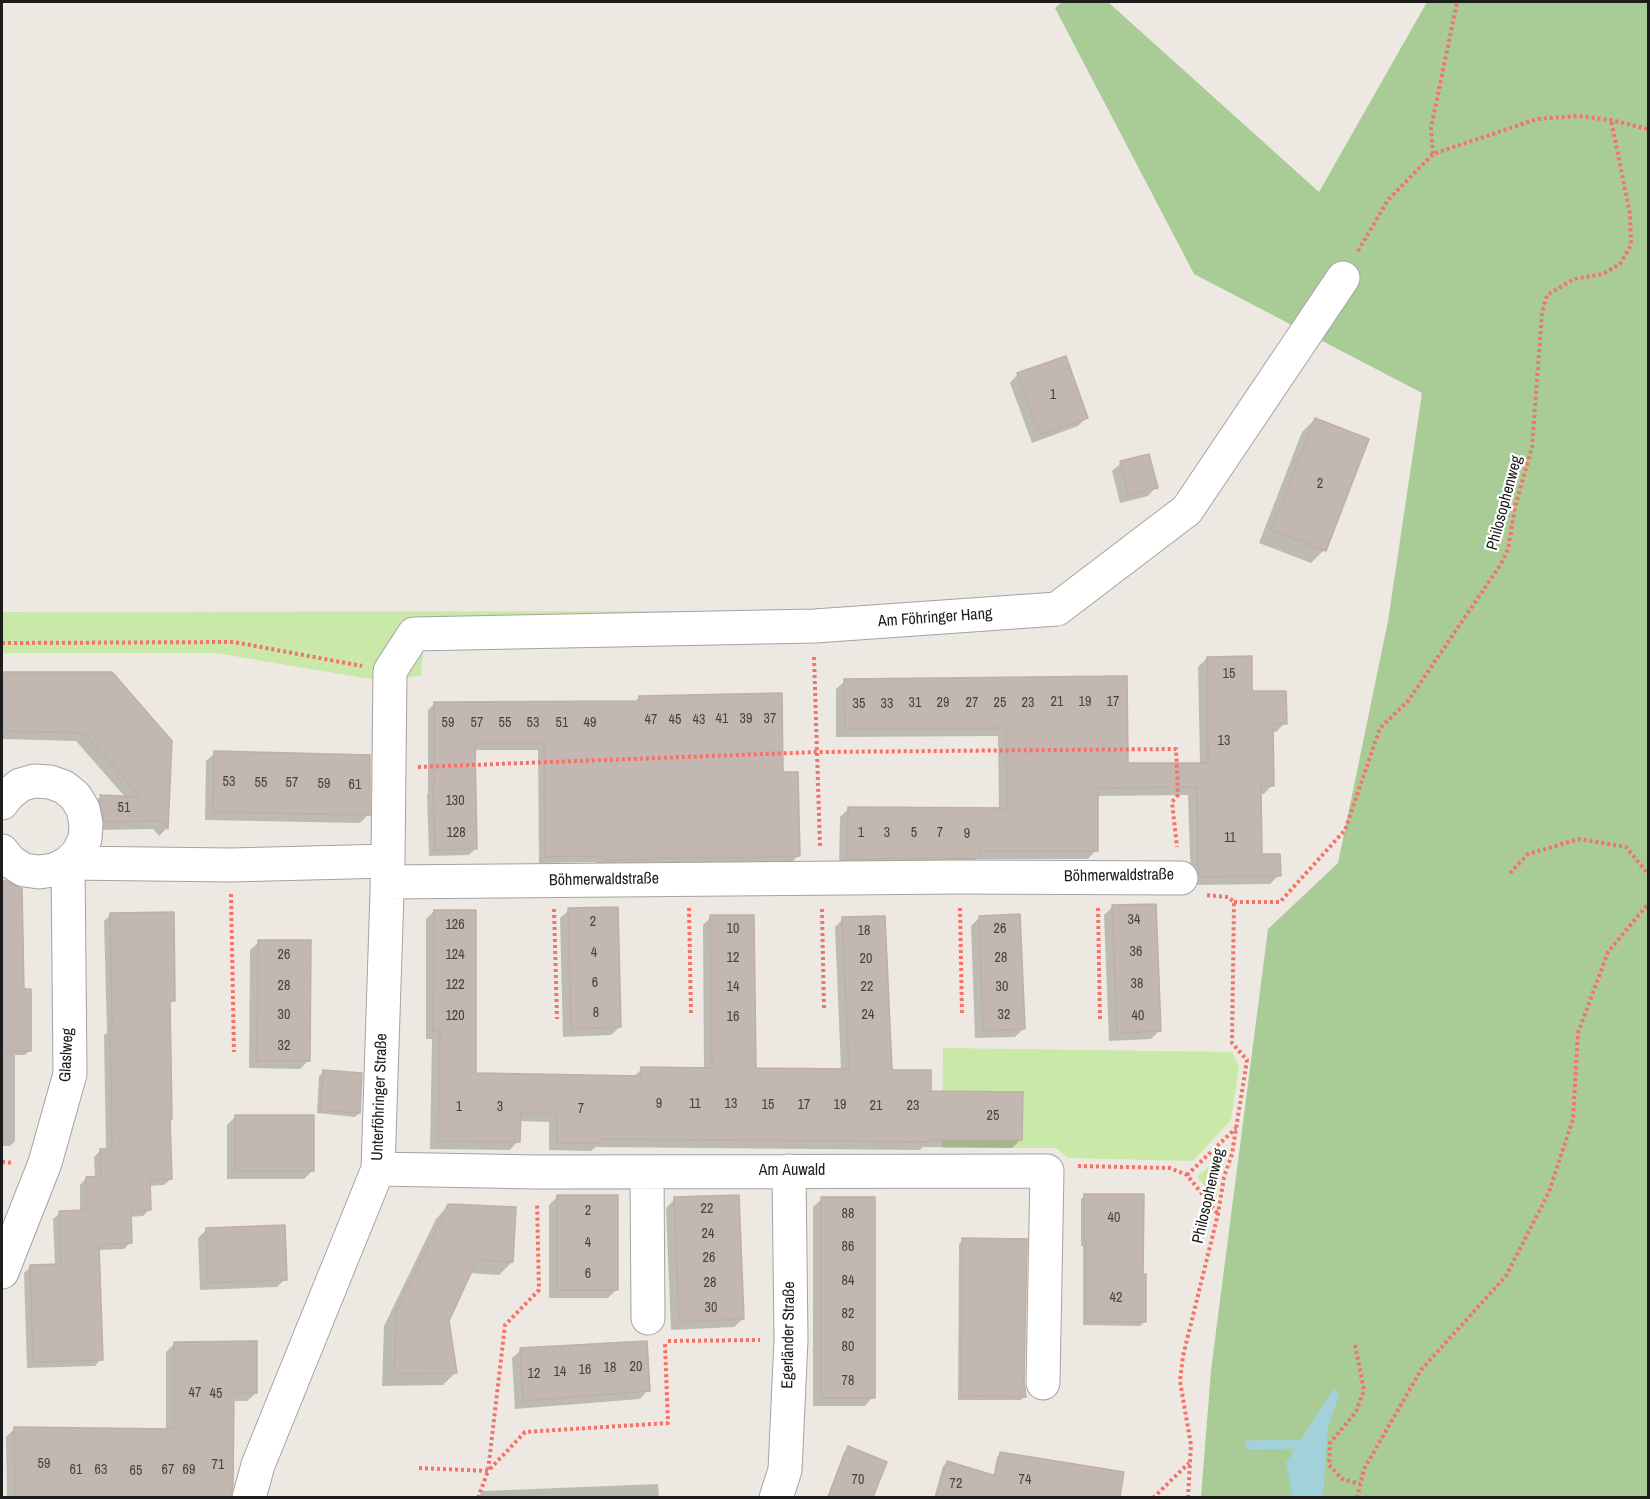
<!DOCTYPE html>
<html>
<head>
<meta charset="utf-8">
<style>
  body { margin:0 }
  #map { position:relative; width:1650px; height:1499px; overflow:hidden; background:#ede9e2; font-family:"Archivo Narrow",sans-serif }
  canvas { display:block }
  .frame { position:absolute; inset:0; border:3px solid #1c1c1c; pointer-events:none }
</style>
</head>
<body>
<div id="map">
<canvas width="1650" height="1499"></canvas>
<div class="frame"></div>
</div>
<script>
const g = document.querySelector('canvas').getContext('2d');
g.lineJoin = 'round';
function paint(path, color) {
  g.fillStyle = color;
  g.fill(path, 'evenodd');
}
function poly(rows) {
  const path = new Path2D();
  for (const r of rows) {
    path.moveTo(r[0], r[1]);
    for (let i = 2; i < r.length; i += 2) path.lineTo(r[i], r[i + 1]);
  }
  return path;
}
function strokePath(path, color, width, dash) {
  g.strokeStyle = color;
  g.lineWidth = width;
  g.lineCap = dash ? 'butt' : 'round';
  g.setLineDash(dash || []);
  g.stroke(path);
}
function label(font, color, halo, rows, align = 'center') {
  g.font = font + ' "Archivo Narrow",sans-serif';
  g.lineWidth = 4.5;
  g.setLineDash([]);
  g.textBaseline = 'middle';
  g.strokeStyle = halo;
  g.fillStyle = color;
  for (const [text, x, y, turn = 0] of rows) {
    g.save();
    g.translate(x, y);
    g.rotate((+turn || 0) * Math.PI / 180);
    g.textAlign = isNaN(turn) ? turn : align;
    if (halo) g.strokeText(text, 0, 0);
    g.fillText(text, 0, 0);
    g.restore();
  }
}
const grass = poly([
  [812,611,424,643,421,676,376,680,216,653,2,653,2,612],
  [943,1048,1232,1052,1239,1066,1231,1120,1193,1161,1068,1158,1056,1148,942,1148],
  [1227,1150,1221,1169,1216,1200,1197,1177]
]);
const forest = poly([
  [1062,2,1108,2,1319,192,1427,2,1648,2,1648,1497,1201,1497,1211,1370,1268,929,1338,863,1388,621,1422,393,1194,274,1055,8]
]);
const water = poly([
  [1334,1388,1339,1396,1328,1426,1323,1497,1293,1497,1286,1463]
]);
const shadow = poly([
  [1018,374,1087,417,1078,426,1032,443,1010,383],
  [1315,419,1324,550,1311,563,1259,543,1302,432],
  [1121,463,1156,487,1148,496,1120,503,1112,471],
  [1207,658,1251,693,1285,723,1276,732,1272,732,1272,785,1264,794,1260,794,1261,855,1279,875,1270,884,1191,885,1188,795,1097,796,1096,850,1088,859,977,859,969,867,839,867,840,817,848,809,999,809,998,736,836,737,836,689,845,681,1126,677,1127,765,1200,764,1198,667],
  [2,673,111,673,170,742,167,828,159,836,153,829,96,830,92,805,100,797,126,798,76,741,2,739],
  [639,697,781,774,798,856,792,862,596,866,596,862,539,863,538,750,473,750,476,848,469,855,429,856,427,794,428,793,428,710,435,703,634,703],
  [215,753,368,815,360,823,205,820,206,761],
  [1112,907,1160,1030,1151,1039,1109,1041,1104,915],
  [569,910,620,1027,611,1035,563,1037,560,918],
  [434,911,474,1074,633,1077,642,1069,704,1070,703,925,711,917,754,1070,841,1070,835,927,843,919,890,1071,1021,1139,1012,1148,923,1147,920,1150,596,1147,591,1151,549,1150,549,1122,520,1121,518,1141,510,1150,430,1149,432,1039,426,1039,426,919],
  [111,914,174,1000,168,1005,171,1179,164,1185,148,1186,149,1210,143,1216,129,1217,130,1243,124,1249,98,1250,101,1359,95,1366,27,1368,24,1273,31,1266,55,1265,53,1219,60,1213,80,1212,80,1185,86,1178,95,1178,94,1157,100,1151,106,1151,104,1035,107,1033,104,921],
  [980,917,1023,1029,1015,1037,975,1038,971,926],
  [21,919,23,990,30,1050,25,1055,15,1055,15,1141,10,1146,2,1146,2,920],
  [259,942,309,1060,300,1069,249,1068,250,950],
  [323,1072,359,1113,355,1117,317,1113,319,1076],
  [235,1117,312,1171,304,1179,227,1179,227,1125],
  [558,1196,617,1289,608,1298,549,1298,549,1205],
  [1085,1196,1142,1275,1144,1322,1140,1326,1083,1325,1083,1246,1081,1246,1081,1199],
  [675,1199,743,1319,734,1327,671,1330,666,1208],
  [822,1199,873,1397,865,1406,813,1406,813,1207],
  [449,1205,512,1262,499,1275,469,1273,448,1321,456,1372,443,1385,382,1386,384,1326,436,1219],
  [207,1229,285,1279,277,1287,200,1290,198,1238],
  [963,1240,1023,1383,1025,1396,1021,1400,958,1400,959,1244],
  [175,1343,256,1393,247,1401,233,1401,232,1485,229,1498,7,1498,6,1437,15,1428,166,1431,166,1352],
  [521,1350,648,1390,640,1399,515,1409,512,1358],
  [848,1448,885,1462,872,1498,827,1498,844,1452],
  [1001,1454,1122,1474,1118,1498,934,1498,943,1466,947,1463,993,1477,997,1457],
  [658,1484,659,1498,477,1498,483,1491]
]);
const stream = poly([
  [1249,1445,1298,1444]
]);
const building = poly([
  [1066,356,1088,418,1040,435,1017,373,1066,356],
  [1315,418,1369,439,1326,551,1271,530,1315,418],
  [1149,454,1158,488,1128,495,1120,461,1149,454],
  [1252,656,1252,691,1286,691,1287,724,1273,724,1274,786,1261,786,1262,854,1280,854,1281,876,1200,877,1198,871,1197,787,1098,788,1098,851,980,851,980,858,847,859,848,807,1007,808,1006,728,845,729,844,679,1127,676,1128,763,1208,763,1207,657,1252,656],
  [2,672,112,672,172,741,168,829,162,821,104,822,100,795,141,797,84,733,2,731,2,672],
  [782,693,783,772,798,772,800,856,738,858,654,858,654,860,602,860,602,856,545,857,544,744,475,744,477,849,435,850,433,786,434,786,434,702,639,701,639,696,782,693],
  [214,751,370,755,370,815,213,812,214,751],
  [2,881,6,881,22,889,24,989,31,989,31,1051,2,1051,2,881],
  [1156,904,1161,1031,1117,1033,1112,905,1156,904],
  [618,907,621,1027,571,1029,568,908,618,907],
  [434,910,476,910,476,1073,641,1076,641,1067,712,1068,710,915,754,915,756,1068,849,1069,842,917,885,916,892,1070,931,1070,931,1091,1023,1092,1022,1140,930,1140,930,1142,601,1139,601,1143,557,1143,557,1114,521,1113,520,1142,438,1141,440,1031,433,1031,434,910],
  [174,912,175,1001,170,1001,172,1119,170,1119,172,1179,150,1180,151,1210,131,1211,132,1243,99,1245,103,1360,33,1362,30,1265,61,1264,59,1211,86,1210,86,1177,101,1176,100,1149,112,1149,110,1027,112,1027,110,913,174,912],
  [1020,914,1025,1029,983,1031,979,916,1020,914],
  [258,940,311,940,310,1061,257,1061,258,940],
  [323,1070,362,1073,360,1113,320,1110,323,1070],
  [235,1115,314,1115,314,1171,235,1171,235,1115],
  [1084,1194,1144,1194,1143,1274,1146,1274,1146,1322,1086,1322,1086,1242,1084,1242,1084,1194],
  [557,1195,618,1195,618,1290,557,1290,557,1195],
  [739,1195,744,1319,679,1322,674,1197,739,1195],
  [821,1197,875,1197,875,1398,821,1398,821,1197],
  [448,1204,516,1207,513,1262,477,1260,449,1321,457,1373,394,1374,396,1311,448,1204],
  [285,1225,287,1280,208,1283,206,1228,285,1225],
  [962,1238,1027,1239,1024,1383,1026,1397,961,1396,962,1238],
  [257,1341,257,1393,234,1393,233,1485,231,1497,15,1497,14,1427,174,1429,174,1342,257,1341],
  [647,1341,650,1391,523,1401,520,1348,647,1341],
  [848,1446,887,1462,873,1497,828,1497,848,1446],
  [1000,1452,1124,1472,1120,1497,936,1497,947,1461,996,1476,1000,1452]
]);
const path = poly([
  [1433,154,1431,128,1457,2],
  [1358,251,1388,200,1433,154,1537,119,1577,116,1611,120,1648,129],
  [2,643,234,642,362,666],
  [814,657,820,847],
  [418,767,817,752,1176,749,1178,795,1172,802,1177,847],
  [1510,873,1528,854,1579,839,1626,847,1648,874],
  [231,894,234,1052],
  [1234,902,1280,902,1345,830,1380,728,1408,701,1501,564,1508,549,1515,507,1532,447,1542,313,1547,295,1574,279,1603,274,1620,264,1631,245,1630,214,1611,120],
  [689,908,691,1016],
  [960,908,962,1013],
  [1098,908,1100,1021],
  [554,909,557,1019],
  [822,909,824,1010],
  [2,1162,13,1163],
  [1078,1166,1170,1168,1187,1175,1218,1214],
  [1187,1175,1236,1128],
  [668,1341,760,1340],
  [1355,1345,1364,1390,1356,1412,1330,1443,1329,1465,1342,1479,1360,1484],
  [419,1468,488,1471,525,1432,668,1423,665,1344],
  [478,1498,488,1471,505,1325,539,1290,537,1203],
  [1153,1498,1189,1463],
  [1188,1498,1191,1445,1180,1381,1183,1356,1218,1214,1224,1177,1232,1154,1247,1060,1232,1043,1234,902,1228,897,1205,895],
  [1357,1498,1364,1469,1421,1370,1506,1276,1549,1192,1573,1119,1578,1033,1608,952,1648,904]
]);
const minor = poly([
  [2,803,8,795,20,785,34,781,50,782,64,787,75,796,83,809,86,824,85,839,78,853,68,863,54,870,39,872,24,870,11,862,2,851],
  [387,882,959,877,1181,878],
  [378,1169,537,1172,1047,1171,1043,1383],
  [647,1172,648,1318],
  [2,1272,45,1163,70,1074,68,863,231,865,388,861],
  [249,1498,258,1465,378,1169,388,861,390,671,414,634,815,626,1057,609,1187,510,1343,278],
  [776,1498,785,1470,791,1340,789,1171]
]);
const numberNames = [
  ["1",1053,395],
  ["2",1320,484],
  ["15",1229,674],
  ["21",1057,702],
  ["19",1085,702],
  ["17",1113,702],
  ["31",915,703],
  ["29",943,703],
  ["27",972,703],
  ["25",1000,703],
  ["23",1028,703],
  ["35",859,704],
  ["33",887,704],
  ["41",722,719],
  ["39",746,719],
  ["37",770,719],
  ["47",651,720],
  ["45",675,720],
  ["43",699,720],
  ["59",448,723],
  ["57",477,723],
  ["55",505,723],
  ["53",533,723],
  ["51",562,723],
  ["49",590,723],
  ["13",1224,741],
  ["53",229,782],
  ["55",261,783],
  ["57",292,783],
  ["59",324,784],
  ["61",355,785],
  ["130",455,801],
  ["51",124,808],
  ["128",456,833],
  ["1",861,833],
  ["3",887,833],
  ["5",914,833],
  ["7",940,833],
  ["9",967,834],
  ["11",1230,838],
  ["34",1134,920],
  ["2",593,922],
  ["126",455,925],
  ["10",733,929],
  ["26",1000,929],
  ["18",864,931],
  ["36",1136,952],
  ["4",594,953],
  ["26",284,955],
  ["124",455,955],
  ["12",733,958],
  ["28",1001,958],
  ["20",866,959],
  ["6",595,983],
  ["38",1137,984],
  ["122",455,985],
  ["28",284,986],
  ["14",733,987],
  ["22",867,987],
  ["30",1002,987],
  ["8",596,1013],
  ["30",284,1015],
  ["24",868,1015],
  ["32",1004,1015],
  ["120",455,1016],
  ["40",1138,1016],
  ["16",733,1017],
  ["32",284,1046],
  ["9",659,1104],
  ["11",695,1104],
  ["13",731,1104],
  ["15",768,1105],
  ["17",804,1105],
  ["19",840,1105],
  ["21",876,1106],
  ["23",913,1106],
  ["1",459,1107],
  ["3",500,1107],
  ["7",581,1109],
  ["25",993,1116],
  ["22",707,1209],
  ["2",588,1211],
  ["88",848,1214],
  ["40",1114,1218],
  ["24",708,1234],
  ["4",588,1243],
  ["86",848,1247],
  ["26",709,1258],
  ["6",588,1274],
  ["84",848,1281],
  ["28",710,1283],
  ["42",1116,1298],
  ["30",711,1308],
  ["82",848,1314],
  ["80",848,1347],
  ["20",636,1367],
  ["18",610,1368],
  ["16",585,1370],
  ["14",560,1372],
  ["12",534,1374],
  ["78",848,1381],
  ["47",195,1393],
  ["45",216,1394],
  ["59",44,1464],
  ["71",218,1465],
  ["61",76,1470],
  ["63",101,1470],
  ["67",168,1470],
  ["69",189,1470],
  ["65",136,1471],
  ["70",858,1480],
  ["74",1025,1480],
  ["72",956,1484]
];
const streetNames = [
  ["Philosophenweg",1505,503,-75],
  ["Am Föhringer Hang",935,618,-4],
  ["Böhmerwaldstraße",1119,876,-1],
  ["Böhmerwaldstraße",604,880,-1],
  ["Glaslweg",67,1055,-87],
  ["Unterföhringer Straße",380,1097,-88],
  ["Am Auwald",792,1171],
  ["Philosophenweg",1209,1196,-77],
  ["Egerländer Straße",789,1335,-89]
];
paint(grass, '#cae8a8');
paint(forest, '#a9cc97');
paint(water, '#a2d1db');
paint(shadow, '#0003');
strokePath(stream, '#a2d1db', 9);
paint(building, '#c2b8b1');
strokePath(building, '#bfafa5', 1.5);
strokePath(minor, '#a3a3a3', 35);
strokePath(path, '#f77169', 4, [3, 3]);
strokePath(minor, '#fff', 33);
label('14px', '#464341', null, numberNames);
label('16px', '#1c1c1c', '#fff', streetNames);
</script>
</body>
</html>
